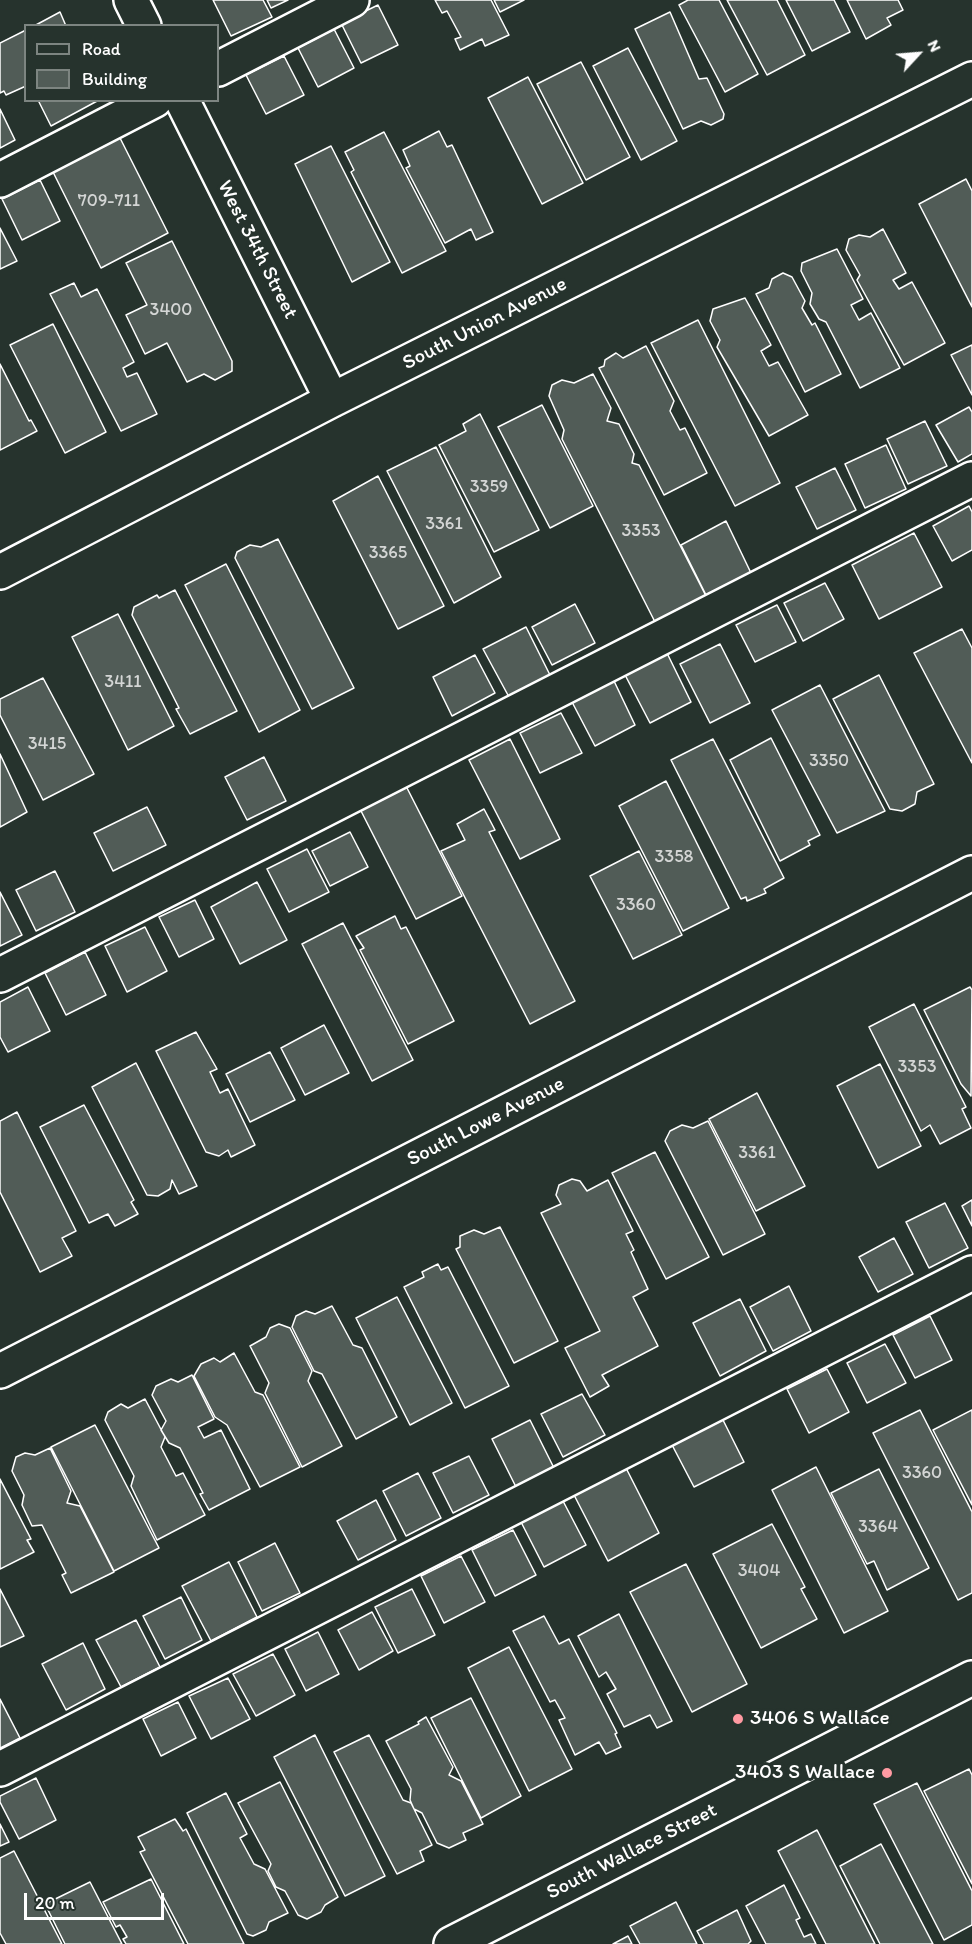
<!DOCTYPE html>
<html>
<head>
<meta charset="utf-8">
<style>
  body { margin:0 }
  #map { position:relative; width:972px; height:1944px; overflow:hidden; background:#26332d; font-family:Itim,sans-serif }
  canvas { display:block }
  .legend { position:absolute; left:24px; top:24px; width:195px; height:78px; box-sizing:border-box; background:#26332d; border:2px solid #7d8581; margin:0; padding:8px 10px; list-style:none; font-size:18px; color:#fff }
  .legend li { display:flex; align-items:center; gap:12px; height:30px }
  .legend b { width:30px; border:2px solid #7d8581 }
  .north { position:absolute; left:888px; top:24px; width:60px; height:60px; -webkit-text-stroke:4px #26332d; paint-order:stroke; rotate:64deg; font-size:16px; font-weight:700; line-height:24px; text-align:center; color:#fff }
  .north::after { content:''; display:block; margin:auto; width:21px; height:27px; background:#fff; clip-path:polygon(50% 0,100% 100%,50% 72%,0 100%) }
  .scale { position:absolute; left:24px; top:1893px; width:140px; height:27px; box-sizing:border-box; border:3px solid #fff; border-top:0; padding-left:8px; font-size:18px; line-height:21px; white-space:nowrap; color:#fff; -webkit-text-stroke:4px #26332d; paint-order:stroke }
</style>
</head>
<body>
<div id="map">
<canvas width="972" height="1944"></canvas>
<ul class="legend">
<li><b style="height:8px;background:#26332d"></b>Road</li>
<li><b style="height:16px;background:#515c57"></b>Building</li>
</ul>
<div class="north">N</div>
<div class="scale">20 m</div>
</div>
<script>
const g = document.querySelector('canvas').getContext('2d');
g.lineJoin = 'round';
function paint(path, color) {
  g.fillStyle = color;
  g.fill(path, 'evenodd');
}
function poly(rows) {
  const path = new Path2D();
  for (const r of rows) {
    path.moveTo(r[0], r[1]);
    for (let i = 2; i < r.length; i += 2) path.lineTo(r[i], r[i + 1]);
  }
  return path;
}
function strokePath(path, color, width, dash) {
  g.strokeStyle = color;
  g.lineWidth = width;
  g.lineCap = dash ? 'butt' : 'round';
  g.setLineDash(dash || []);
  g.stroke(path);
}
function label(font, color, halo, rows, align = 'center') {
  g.font = font + ' Itim,sans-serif';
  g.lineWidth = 6;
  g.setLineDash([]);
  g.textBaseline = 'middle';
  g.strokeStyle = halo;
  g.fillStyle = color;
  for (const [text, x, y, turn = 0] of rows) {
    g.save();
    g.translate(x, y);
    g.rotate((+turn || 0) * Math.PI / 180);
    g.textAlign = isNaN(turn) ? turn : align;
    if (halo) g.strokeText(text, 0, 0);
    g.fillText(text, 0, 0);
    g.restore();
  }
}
const building = poly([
  [213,0,263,0,272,17,231,36,213,0],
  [267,0,288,0,271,8,267,0],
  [435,0,491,0,509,35,485,46,482,39,460,50,455,39,461,37,447,11,442,13,435,0],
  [494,0,524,0,500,12,494,0],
  [688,0,719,0,758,74,725,92,679,5,688,0],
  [727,0,777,0,805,55,767,75,727,0],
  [786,0,834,0,850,32,812,51,786,0],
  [847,0,898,0,903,10,887,18,891,25,866,39,847,0],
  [378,5,398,45,361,63,341,23,378,5],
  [60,12,66,26,34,26,60,12],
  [670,12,699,79,707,78,724,114,723,119,711,125,701,121,683,129,635,29,670,12],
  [334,29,354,68,318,87,298,48,334,29],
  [26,30,26,86,6,95,4,91,0,93,0,43,26,30],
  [628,48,677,141,641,160,593,66,628,48],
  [284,56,304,95,266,114,246,75,284,56],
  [581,62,630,157,586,180,537,84,581,62],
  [528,77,583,183,542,204,488,98,528,77],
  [38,100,99,100,51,126,38,100],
  [0,109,15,140,0,148,0,109],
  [439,131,447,147,452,145,493,232,476,240,471,229,445,243,406,168,410,166,403,150,439,131],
  [384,132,446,251,402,273,351,172,354,170,345,152,384,132],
  [118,134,168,233,101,268,51,168,118,134],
  [331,146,390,262,352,282,295,164,331,146],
  [966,179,972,191,972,307,919,204,966,179],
  [40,180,60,221,22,240,2,199,40,180],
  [0,228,17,261,0,269,0,228],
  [883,229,906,273,893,280,899,289,912,282,945,343,904,365,857,280,860,275,846,250,849,239,859,235,870,237,883,229],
  [172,241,232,361,232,371,215,380,204,374,187,382,167,343,145,354,126,315,147,305,126,263,172,241],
  [837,249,863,299,851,305,859,320,871,313,900,368,860,388,826,322,819,319,810,304,812,293,801,271,802,263,837,249],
  [783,273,792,277,805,301,802,308,812,325,815,323,841,374,805,392,756,294,769,288,772,279,783,273],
  [74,283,81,297,97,289,134,362,123,368,127,377,137,373,157,414,121,431,50,294,74,283],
  [745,298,771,345,761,351,769,366,778,362,808,415,769,436,717,347,720,340,710,321,713,309,745,298],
  [698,320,780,483,735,506,651,343,698,320],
  [53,324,106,432,65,453,10,345,53,324],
  [972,345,972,395,951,355,972,345],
  [646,346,674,401,670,411,680,430,685,428,707,473,664,495,599,368,604,366,605,360,616,353,623,358,646,346],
  [0,364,29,421,31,420,37,431,0,450,0,364],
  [593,374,611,408,607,421,619,424,634,454,632,463,639,465,706,596,655,622,562,439,564,430,549,396,552,385,562,380,574,383,593,374],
  [542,405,593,506,550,528,498,427,542,405],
  [969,407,972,412,972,454,958,462,936,425,969,407],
  [480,414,539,530,494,552,439,445,466,431,463,424,480,414],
  [925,421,947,466,908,484,887,439,925,421],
  [886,445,906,489,865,508,845,464,886,445],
  [436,447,501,577,454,603,387,471,436,447],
  [835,468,856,510,817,529,796,487,835,468],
  [378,476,444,606,398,629,333,501,378,476],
  [969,506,972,512,972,550,952,561,933,526,969,506],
  [726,521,751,573,706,595,681,545,726,521],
  [914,533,942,587,879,619,852,565,914,533],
  [278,539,354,688,312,709,235,558,237,552,250,545,261,547,278,539],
  [226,564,300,710,259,732,185,585,226,564],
  [825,583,844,619,803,641,784,603,825,583],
  [175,590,237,711,190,734,176,709,179,708,132,615,134,607,157,595,159,598,175,590],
  [575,604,595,643,552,665,532,627,575,604],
  [777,605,796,642,755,662,736,625,777,605],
  [118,614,174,726,128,750,72,637,118,614],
  [526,627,550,675,509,697,483,649,526,627],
  [962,629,972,648,972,763,914,653,962,629],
  [720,644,750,703,710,723,680,664,720,644],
  [665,649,691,702,650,723,623,671,665,649],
  [475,655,495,693,452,716,433,677,475,655],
  [879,675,934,784,917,792,915,804,902,811,890,809,833,699,879,675],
  [43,678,94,774,43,800,0,715,0,699,43,678],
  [614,681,635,725,595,746,572,702,614,681],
  [820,685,885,811,837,833,772,710,820,685],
  [561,713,582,753,540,773,520,733,561,713],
  [771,738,820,835,808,841,810,845,780,861,730,760,771,738],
  [510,739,560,839,520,859,469,760,510,739],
  [713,739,784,878,764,889,766,893,747,901,746,897,741,899,671,760,713,739],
  [0,754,27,812,0,827,0,754],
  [264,757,286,801,247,820,225,777,264,757],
  [666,781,729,908,683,931,619,806,666,781],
  [406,786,462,896,416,919,360,809,406,786],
  [147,807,166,845,113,871,94,833,147,807],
  [484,809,495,830,489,832,575,1001,530,1024,441,851,465,840,457,824,484,809],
  [350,832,368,867,330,886,312,851,350,832],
  [307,849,329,892,289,912,267,869,307,849],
  [639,851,682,935,633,959,590,876,639,851],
  [55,871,75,912,36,931,16,890,55,871],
  [257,882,287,940,240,964,211,907,257,882],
  [0,892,22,935,0,946,0,892],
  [195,900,214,939,179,957,159,917,195,900],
  [395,916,401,929,406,927,454,1021,408,1044,360,950,364,948,356,936,395,916],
  [343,923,413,1060,372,1081,302,944,343,923],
  [145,927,167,971,127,992,105,946,145,927],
  [85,952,106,995,66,1015,45,973,85,952],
  [28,987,50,1031,8,1052,0,1037,0,1002,28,987],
  [970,987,972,990,971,1096,961,1084,924,1010,970,987],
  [914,1004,966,1107,962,1109,971,1128,940,1144,930,1125,921,1131,869,1027,914,1004],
  [324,1025,349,1073,305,1095,281,1048,324,1025],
  [196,1032,217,1069,210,1072,220,1093,228,1089,255,1145,231,1157,228,1150,219,1156,206,1152,156,1051,196,1032],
  [270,1052,295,1100,250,1122,226,1074,270,1052],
  [136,1063,197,1186,179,1194,172,1180,170,1189,158,1196,147,1195,92,1087,136,1063],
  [880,1064,921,1146,878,1168,837,1086,880,1064],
  [757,1093,805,1186,756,1211,709,1119,757,1093],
  [84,1105,134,1200,131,1202,138,1214,115,1226,108,1214,89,1223,40,1127,84,1105],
  [17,1112,76,1231,62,1238,72,1256,40,1272,0,1192,0,1121,17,1112],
  [708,1121,765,1234,723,1255,665,1141,670,1131,682,1125,693,1128,708,1121],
  [655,1152,709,1257,666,1279,612,1173,655,1152],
  [572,1179,580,1181,587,1191,608,1180,633,1231,626,1234,634,1250,631,1252,648,1289,633,1297,658,1346,602,1375,609,1386,590,1397,565,1348,600,1331,541,1213,561,1204,556,1195,559,1185,572,1179],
  [972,1200,972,1226,962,1206,972,1200],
  [945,1203,968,1248,929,1268,906,1222,945,1203],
  [500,1227,558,1341,514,1363,456,1249,460,1247,460,1236,474,1230,484,1234,500,1227],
  [894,1238,913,1274,878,1292,859,1257,894,1238],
  [438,1264,441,1270,448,1267,509,1386,465,1408,404,1287,424,1277,422,1272,438,1264],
  [789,1286,811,1331,773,1351,750,1307,789,1286],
  [397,1297,452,1403,410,1425,356,1318,397,1297],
  [740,1299,766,1351,720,1376,693,1323,740,1299],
  [332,1306,353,1345,362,1348,397,1417,356,1439,322,1374,314,1371,292,1327,296,1316,306,1311,315,1314,332,1306],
  [930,1316,952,1360,915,1378,893,1335,930,1316],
  [279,1324,290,1328,312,1371,308,1381,342,1446,302,1467,265,1393,269,1383,250,1346,266,1337,270,1328,279,1324],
  [885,1344,906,1383,867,1403,847,1363,885,1344],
  [234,1353,255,1392,263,1395,300,1467,260,1487,227,1425,215,1417,194,1376,201,1364,214,1358,220,1362,234,1353],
  [827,1369,849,1412,809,1433,787,1389,827,1369],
  [192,1375,214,1419,198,1427,204,1438,221,1430,250,1489,209,1510,200,1494,203,1493,180,1448,169,1443,161,1430,166,1421,152,1395,156,1386,171,1379,178,1382,192,1375],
  [582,1394,605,1435,563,1457,541,1414,582,1394],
  [145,1399,165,1437,161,1447,176,1476,183,1473,205,1515,157,1540,131,1486,134,1476,105,1420,108,1412,121,1404,128,1408,145,1399],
  [920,1410,972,1512,972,1593,958,1600,873,1433,920,1410],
  [972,1410,972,1505,933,1430,972,1410],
  [722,1418,744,1462,694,1487,671,1443,722,1418],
  [530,1420,554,1468,516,1487,492,1439,530,1420],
  [95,1425,159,1548,114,1571,51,1447,95,1425],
  [50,1448,71,1491,67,1503,80,1506,114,1572,71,1593,62,1575,66,1573,42,1525,32,1526,22,1505,24,1495,12,1471,16,1457,25,1453,35,1455,50,1448],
  [469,1456,489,1495,453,1513,433,1473,469,1456],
  [625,1466,659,1533,608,1561,573,1493,625,1466],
  [816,1467,888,1611,844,1633,772,1490,816,1467],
  [879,1469,929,1568,887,1590,874,1561,867,1564,831,1493,879,1469],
  [418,1473,441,1518,406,1536,383,1491,418,1473],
  [0,1479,31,1539,27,1540,34,1552,0,1569,0,1479],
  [376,1500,396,1540,358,1560,337,1521,376,1500],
  [563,1501,586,1545,544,1567,521,1522,563,1501],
  [772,1524,805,1587,801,1589,817,1619,761,1648,713,1554,772,1524],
  [513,1530,536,1575,495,1596,472,1550,513,1530],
  [275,1543,300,1593,262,1611,238,1562,275,1543],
  [461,1556,485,1602,444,1623,421,1576,461,1556],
  [229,1562,257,1617,211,1641,182,1586,229,1562],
  [686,1564,747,1684,692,1712,630,1592,686,1564],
  [0,1589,24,1636,0,1647,0,1589],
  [412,1589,435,1635,398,1653,375,1607,412,1589],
  [181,1597,202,1640,165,1659,143,1616,181,1597],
  [372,1612,393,1651,359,1670,338,1630,372,1612],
  [619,1614,672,1721,657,1728,650,1715,624,1727,607,1694,616,1689,606,1672,599,1677,578,1636,619,1614],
  [544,1616,559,1644,569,1639,617,1733,615,1734,621,1747,606,1754,599,1742,575,1755,559,1720,565,1718,555,1700,550,1702,513,1631,544,1616],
  [136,1620,160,1667,121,1687,96,1640,136,1620],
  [318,1632,339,1674,306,1691,285,1649,318,1632],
  [83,1643,105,1689,66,1710,42,1664,83,1643],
  [509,1647,572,1769,529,1791,468,1668,509,1647],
  [273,1654,295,1695,256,1716,233,1674,273,1654],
  [228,1678,250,1719,211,1739,189,1696,228,1678],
  [471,1698,521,1796,481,1818,431,1718,471,1698],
  [0,1699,20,1738,0,1748,0,1699],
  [178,1702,196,1738,161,1756,143,1719,178,1702],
  [426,1717,453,1767,449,1775,461,1781,483,1824,463,1833,466,1840,449,1848,437,1843,422,1813,414,1809,410,1800,411,1789,386,1741,419,1724,418,1722,426,1717],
  [315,1735,385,1876,345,1896,274,1757,315,1735],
  [369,1735,403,1800,411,1803,432,1845,420,1851,424,1861,397,1874,334,1752,369,1735],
  [969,1769,972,1775,972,1884,924,1791,969,1769],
  [36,1778,56,1820,19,1839,0,1802,0,1796,36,1778],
  [280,1782,338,1897,325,1905,321,1912,307,1919,298,1915,285,1891,276,1887,268,1871,271,1864,238,1803,280,1782],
  [917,1783,972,1891,972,1925,944,1940,874,1804,917,1783],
  [226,1793,247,1834,240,1838,254,1864,265,1869,288,1913,269,1922,266,1930,253,1936,247,1934,187,1813,226,1793],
  [175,1819,183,1831,186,1829,244,1944,188,1944,140,1852,145,1850,138,1837,175,1819],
  [0,1824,9,1842,0,1846,0,1824],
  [817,1830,875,1944,826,1944,778,1851,817,1830],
  [881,1844,933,1944,880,1944,840,1866,881,1844],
  [14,1851,62,1944,6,1944,0,1933,0,1858,14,1851],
  [151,1879,184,1944,126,1944,123,1939,127,1937,120,1925,116,1927,103,1902,151,1879],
  [90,1882,122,1944,65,1944,45,1904,90,1882],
  [784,1885,800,1918,796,1920,804,1937,811,1934,816,1944,766,1944,746,1906,784,1885],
  [676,1902,697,1944,640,1944,630,1926,676,1902],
  [737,1910,751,1941,748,1944,704,1944,697,1931,737,1910],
  [628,1936,632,1944,613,1944,628,1936]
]);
const minor = poly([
  [131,0,144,26],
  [218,69,352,0],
  [182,100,332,400],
  [0,180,155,100],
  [0,572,332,400,972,79],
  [0,975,972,479],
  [0,1371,972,873],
  [0,1769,972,1273],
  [451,1944,972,1678]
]);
const markers = [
  [738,1719,6,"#ff9aa2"],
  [887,1773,6,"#ff9aa2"]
];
const numberNames = [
  ["709-711",109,201],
  ["3400",171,310],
  ["3359",489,487],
  ["3361",444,524],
  ["3353",641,531],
  ["3365",388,553],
  ["3411",123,682],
  ["3415",47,744],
  ["3350",829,761],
  ["3358",674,857],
  ["3360",636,905],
  ["3353",917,1067],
  ["3361",757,1153],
  ["3360",922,1473],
  ["3364",878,1527],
  ["3404",759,1571]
];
const streetNames = [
  ["West 34th Street",257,250,63],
  ["South Union Avenue",485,324,-27],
  ["South Lowe Avenue",486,1122,-27],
  ["South Wallace Street",632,1852,-27]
];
const poiNames = [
  ["3406 S Wallace",750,1719],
  ["3403 S Wallace",875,1773,"right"]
];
paint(building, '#515c57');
strokePath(building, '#fff', 1.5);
strokePath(minor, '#fff', 38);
strokePath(minor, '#26332d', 33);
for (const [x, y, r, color] of markers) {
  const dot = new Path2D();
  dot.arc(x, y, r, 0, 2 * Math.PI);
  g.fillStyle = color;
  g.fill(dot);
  strokePath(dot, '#26332d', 2);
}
label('18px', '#d4d6d5', null, numberNames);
label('21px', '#fff', '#26332d', streetNames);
label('21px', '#fff', '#26332d', poiNames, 'left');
</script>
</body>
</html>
